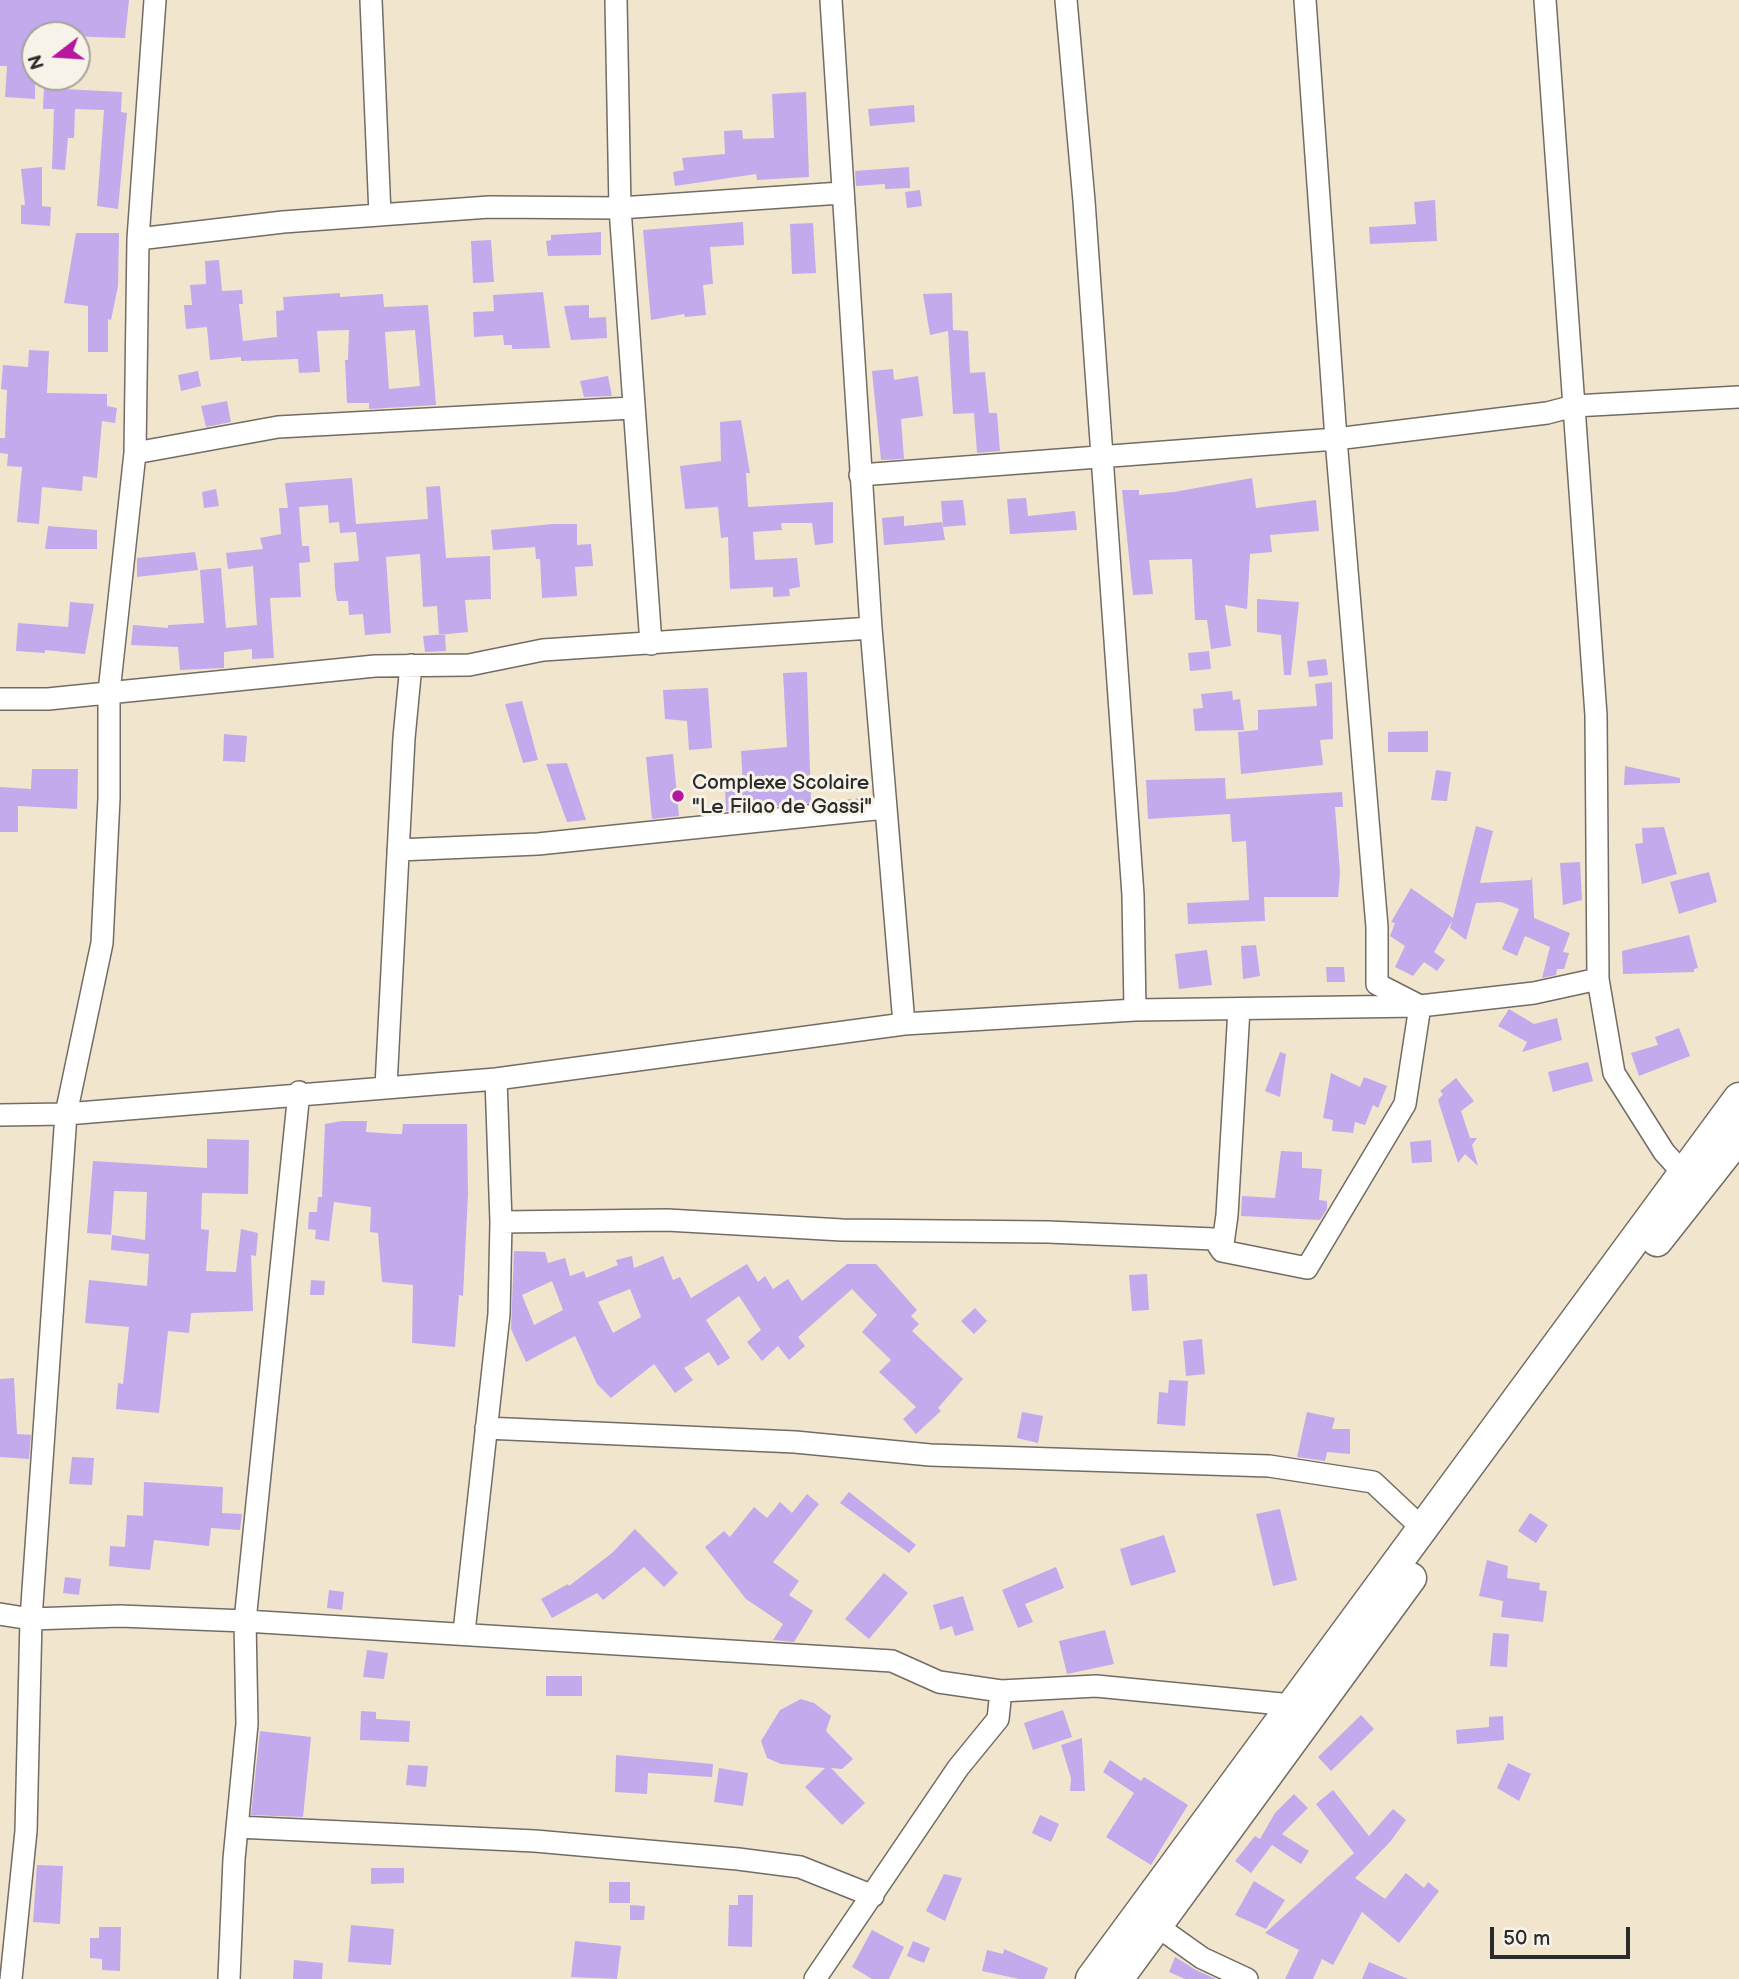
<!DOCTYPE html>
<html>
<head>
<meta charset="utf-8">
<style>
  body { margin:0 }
  #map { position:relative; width:1739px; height:1979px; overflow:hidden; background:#f2e5cd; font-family:"Balsamiq Sans",sans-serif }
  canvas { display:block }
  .north { position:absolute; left:21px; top:21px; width:70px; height:70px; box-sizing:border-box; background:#f7f3e8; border:2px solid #a5a39c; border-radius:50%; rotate:253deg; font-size:19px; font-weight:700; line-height:28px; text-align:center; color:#2b2b2b }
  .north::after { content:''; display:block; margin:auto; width:24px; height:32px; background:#b5179e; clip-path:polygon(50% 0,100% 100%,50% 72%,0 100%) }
  .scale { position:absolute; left:1490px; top:1927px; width:140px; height:32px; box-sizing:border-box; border:4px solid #2b2b2b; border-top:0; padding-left:9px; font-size:21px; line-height:24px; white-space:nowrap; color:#2b2b2b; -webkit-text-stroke:5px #f7f3e8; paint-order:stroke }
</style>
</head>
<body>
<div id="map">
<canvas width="1739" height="1979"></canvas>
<div class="north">N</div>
<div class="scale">50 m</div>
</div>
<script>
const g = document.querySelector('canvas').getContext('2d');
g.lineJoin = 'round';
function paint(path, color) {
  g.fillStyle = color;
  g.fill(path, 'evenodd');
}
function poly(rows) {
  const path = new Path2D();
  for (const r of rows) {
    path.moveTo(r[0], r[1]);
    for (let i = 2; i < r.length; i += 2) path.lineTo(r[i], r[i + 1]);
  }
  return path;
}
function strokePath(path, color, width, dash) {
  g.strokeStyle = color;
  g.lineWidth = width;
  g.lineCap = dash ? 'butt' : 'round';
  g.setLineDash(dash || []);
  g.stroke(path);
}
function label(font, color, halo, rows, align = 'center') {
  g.font = font + ' "Balsamiq Sans",sans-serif';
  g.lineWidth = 6;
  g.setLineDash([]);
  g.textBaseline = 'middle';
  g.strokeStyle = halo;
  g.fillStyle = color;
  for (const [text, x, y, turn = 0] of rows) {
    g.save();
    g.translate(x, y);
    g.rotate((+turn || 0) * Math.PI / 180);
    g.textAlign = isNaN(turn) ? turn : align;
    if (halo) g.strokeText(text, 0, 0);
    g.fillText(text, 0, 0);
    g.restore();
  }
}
const building = poly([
  [0,0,129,0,125,38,35,35,35,99,5,97,7,66,0,66],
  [44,88,122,92,121,112,127,113,118,209,97,206,104,110,75,109,74,138,68,138,65,170,52,169,54,109,43,109],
  [806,92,809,177,757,180,756,174,675,186,673,172,684,170,682,158,725,154,724,131,742,130,743,139,774,138,772,94],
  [914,105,915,122,870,126,868,109],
  [42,167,42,206,51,207,50,226,21,224,21,205,25,205,21,169],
  [909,167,910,188,885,189,885,184,856,186,855,171],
  [920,190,922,206,907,208,905,192],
  [1435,200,1437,241,1370,244,1369,227,1416,224,1414,202],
  [743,222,744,245,710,247,713,284,703,285,706,315,685,317,684,314,651,320,643,230],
  [813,223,816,273,792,274,790,224],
  [601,232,601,255,548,256,546,241,551,240,551,235],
  [76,233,119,233,118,286,111,320,108,319,108,352,88,352,88,306,64,303],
  [491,240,494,282,473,283,471,241],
  [219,260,222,291,242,290,243,304,239,304,243,341,277,337,276,311,284,310,283,297,340,293,340,297,383,294,384,307,428,305,436,405,369,409,369,403,347,403,345,360,348,360,349,330,317,331,320,372,299,373,298,359,241,361,241,357,210,360,207,327,186,329,184,305,192,305,190,285,206,284,205,261],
  [415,330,420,386,389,389,385,332],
  [543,292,550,348,512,349,512,345,504,345,503,335,474,337,473,312,494,311,493,295],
  [952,293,953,330,968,331,970,373,985,372,989,413,997,413,1000,451,977,453,974,413,953,414,948,331,930,335,923,294],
  [589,305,589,318,606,317,607,338,571,340,564,306],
  [29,350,49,351,47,393,107,394,107,406,117,408,115,423,102,421,97,478,83,476,82,491,42,487,39,524,17,522,22,467,7,466,8,454,0,453,0,438,5,438,7,390,1,389,3,365,28,367],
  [893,369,894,380,918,376,923,416,901,419,904,459,881,460,872,371],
  [198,371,201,386,181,391,178,375],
  [608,376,612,396,584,397,580,381],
  [227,401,231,422,206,427,201,406],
  [741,420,750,473,746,473,748,507,833,502,833,543,815,545,812,523,781,523,782,530,753,532,755,560,797,558,800,587,789,589,790,596,773,597,773,587,730,589,728,537,721,538,718,507,685,509,680,466,721,461,720,422],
  [352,478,356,524,428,519,426,487,440,486,446,558,490,556,491,599,465,600,468,632,439,635,437,606,423,607,420,554,386,557,391,633,365,635,363,614,349,615,348,601,337,601,335,588,334,563,359,561,356,532,340,533,339,522,329,523,328,505,299,507,302,546,309,546,310,562,299,563,301,597,270,598,274,658,252,659,252,649,224,652,224,668,180,670,178,647,131,645,133,625,168,628,168,625,204,623,200,570,221,568,226,628,257,625,253,566,228,569,226,553,263,549,260,538,281,534,279,508,288,508,285,483],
  [1252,478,1256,508,1316,500,1319,531,1270,535,1272,552,1250,554,1247,609,1225,605,1231,646,1211,649,1207,620,1195,620,1192,559,1149,560,1153,594,1133,595,1122,490,1139,490,1139,495,1174,492],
  [216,489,219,506,204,508,202,492],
  [1026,498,1028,516,1075,511,1077,530,1010,534,1007,499],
  [963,500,966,525,943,527,941,501],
  [904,516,904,526,942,522,945,540,884,545,882,518],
  [553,524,577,524,577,545,591,544,593,566,575,567,577,596,542,598,540,559,536,559,535,547,493,550,491,530],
  [48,526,97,530,97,549,45,549],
  [195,552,198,570,137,577,137,558],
  [1257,599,1299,602,1291,675,1284,675,1281,635,1257,632],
  [70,602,94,604,85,654,45,650,45,653,16,651,18,623,68,627],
  [445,634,446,651,425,652,423,636],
  [1209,651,1211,669,1190,671,1188,653],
  [1326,659,1328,675,1309,677,1307,661],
  [807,672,811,803,726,811,725,788,743,786,741,751,787,747,783,673],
  [1332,682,1333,739,1320,740,1323,765,1241,774,1238,732,1258,730,1258,710,1317,706,1315,684],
  [708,688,712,748,689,750,687,721,665,719,663,690],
  [1232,691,1233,700,1240,699,1244,730,1195,731,1193,709,1203,708,1201,694],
  [522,701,538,760,523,763,505,704],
  [1428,731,1428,752,1388,752,1388,732],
  [224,734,247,736,245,762,223,761],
  [673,754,679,816,652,819,646,757],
  [567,763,586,820,567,822,546,764],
  [1625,766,1680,778,1680,783,1624,785],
  [32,769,78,769,77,809,18,806,18,832,0,832,0,787,31,789],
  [1436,770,1451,772,1447,801,1431,800],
  [1225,778,1226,799,1342,792,1343,807,1335,807,1340,873,1338,897,1264,897,1265,921,1188,924,1187,903,1249,900,1246,841,1232,842,1230,814,1148,819,1146,780],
  [1476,826,1493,831,1480,883,1531,880,1532,876,1534,918,1570,933,1563,952,1569,953,1564,969,1557,969,1556,975,1542,978,1550,947,1525,936,1517,956,1502,949,1519,909,1501,902,1476,903,1466,940,1450,928,1452,921,1434,952,1445,960,1437,971,1424,962,1413,976,1395,967,1405,946,1390,936,1395,923,1391,922,1411,888,1453,918],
  [1664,827,1677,874,1642,884,1635,844,1643,843,1642,828],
  [1580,862,1582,900,1563,905,1560,863],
  [1709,872,1717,902,1679,914,1670,882],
  [1689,935,1698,968,1694,969,1694,972,1623,974,1622,951],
  [1256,945,1260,976,1243,979,1241,946],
  [1207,950,1212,985,1179,989,1175,954],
  [1326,967,1344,967,1345,982,1327,982],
  [1509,1009,1534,1024,1557,1018,1562,1040,1522,1052,1527,1042,1498,1026],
  [1679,1028,1690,1056,1639,1076,1631,1053,1658,1045,1655,1037],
  [1280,1052,1286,1054,1280,1097,1265,1091],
  [1588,1062,1593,1081,1553,1092,1548,1072],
  [1331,1073,1360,1087,1364,1077,1387,1086,1378,1108,1373,1105,1365,1125,1355,1122,1353,1133,1332,1131,1333,1120,1323,1118],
  [1456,1078,1474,1101,1461,1111,1470,1138,1477,1138,1472,1145,1478,1166,1465,1154,1458,1163,1438,1100,1443,1094,1440,1091],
  [342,1121,367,1121,366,1132,396,1134,402,1134,403,1124,467,1124,468,1194,463,1296,459,1295,455,1347,412,1343,413,1285,382,1282,378,1233,370,1232,371,1207,334,1202,329,1241,315,1239,316,1230,308,1229,309,1212,317,1212,318,1197,322,1197,325,1124],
  [207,1139,249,1140,248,1194,202,1193,201,1229,209,1230,206,1271,236,1272,241,1229,258,1233,256,1256,251,1255,253,1311,191,1313,189,1333,168,1331,159,1413,116,1409,118,1383,123,1384,129,1327,85,1323,89,1280,147,1286,149,1254,111,1250,112,1235,145,1240,147,1192,114,1191,111,1235,87,1233,93,1161,207,1168],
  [1431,1140,1432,1162,1412,1163,1410,1142],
  [1281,1151,1302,1152,1302,1168,1322,1169,1319,1200,1327,1201,1327,1209,1320,1220,1241,1216,1242,1196,1275,1198],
  [514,1251,545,1252,548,1263,565,1258,570,1276,584,1271,586,1278,618,1265,616,1260,632,1256,634,1268,663,1256,673,1280,680,1277,691,1298,747,1264,758,1282,765,1276,773,1289,788,1279,802,1301,847,1264,876,1264,917,1310,911,1316,919,1324,912,1331,963,1379,938,1408,941,1411,916,1434,903,1419,916,1407,879,1372,891,1360,862,1332,877,1315,852,1289,798,1337,805,1346,789,1360,778,1346,762,1361,747,1342,761,1330,739,1296,706,1320,730,1358,718,1366,709,1352,684,1368,693,1380,675,1393,654,1364,611,1398,597,1384,575,1336,526,1362,511,1329],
  [552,1281,563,1310,534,1325,522,1295],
  [630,1289,641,1317,613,1333,598,1302],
  [1147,1274,1149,1310,1132,1311,1129,1275],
  [311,1280,325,1281,324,1295,310,1295],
  [975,1308,987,1321,974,1334,961,1321],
  [1202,1339,1205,1374,1186,1376,1183,1341],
  [14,1378,17,1434,31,1435,29,1459,0,1457,0,1379],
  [1169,1380,1188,1381,1185,1426,1157,1424,1159,1392,1168,1393],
  [1022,1412,1043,1416,1038,1443,1017,1438],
  [1307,1412,1335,1418,1332,1429,1350,1429,1350,1454,1327,1452,1325,1461,1297,1457],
  [72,1457,94,1458,92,1485,69,1484],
  [144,1482,223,1487,222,1513,242,1514,240,1530,211,1528,209,1546,154,1540,150,1570,109,1566,110,1546,125,1547,127,1515,143,1516],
  [849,1492,916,1545,909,1553,840,1503],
  [807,1494,819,1504,773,1562,799,1581,789,1595,813,1611,794,1642,773,1640,783,1624,746,1599,705,1547,724,1531,730,1537,754,1507,767,1518,780,1502,792,1513],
  [1280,1509,1297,1580,1273,1586,1256,1514],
  [1530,1513,1548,1525,1536,1543,1518,1531],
  [635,1529,678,1573,664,1587,644,1567,603,1600,597,1593,552,1618,541,1599,568,1584,569,1586,612,1553],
  [1164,1535,1176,1572,1131,1586,1120,1549],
  [1487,1560,1508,1566,1507,1578,1540,1583,1539,1590,1547,1591,1543,1622,1501,1617,1503,1601,1479,1596],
  [1056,1567,1064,1588,1025,1604,1033,1622,1018,1628,1002,1590],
  [884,1573,908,1593,869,1639,845,1619],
  [65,1577,81,1579,79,1595,63,1593],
  [329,1590,344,1592,342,1610,327,1608],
  [963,1596,974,1630,955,1636,952,1626,940,1630,933,1605],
  [1105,1630,1114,1664,1067,1674,1059,1641],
  [1493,1633,1509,1634,1507,1667,1490,1666],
  [367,1650,388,1653,384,1679,363,1677],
  [546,1676,582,1676,582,1696,546,1696],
  [801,1699,814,1703,831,1716,826,1731,853,1759,842,1769,831,1768,865,1803,842,1825,805,1787,825,1768,781,1764,767,1758,761,1741,780,1710],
  [1063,1710,1072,1737,1033,1750,1024,1723],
  [361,1711,376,1712,376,1719,410,1721,409,1742,360,1740],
  [1361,1715,1374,1729,1331,1771,1318,1757],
  [1503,1716,1504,1740,1457,1744,1456,1730,1489,1727,1489,1717],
  [260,1731,311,1737,303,1817,251,1815],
  [1082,1738,1085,1791,1070,1791,1071,1778,1061,1745],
  [616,1755,713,1764,712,1777,648,1773,647,1794,615,1792],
  [1110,1760,1141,1781,1144,1777,1188,1805,1151,1865,1106,1837,1134,1793,1103,1772],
  [1508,1763,1531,1774,1519,1801,1497,1788],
  [408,1765,428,1766,426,1787,406,1785],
  [719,1768,748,1773,743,1806,714,1802],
  [1333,1790,1369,1836,1393,1809,1406,1820,1390,1842,1355,1878,1385,1899,1406,1873,1424,1888,1428,1882,1439,1891,1399,1943,1362,1912,1333,1965,1322,1959,1313,1979,1285,1979,1299,1950,1265,1933,1354,1853,1316,1804],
  [1294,1794,1308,1808,1282,1834,1309,1851,1301,1864,1272,1845,1251,1873,1235,1861,1255,1836,1260,1839,1275,1813],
  [1040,1815,1059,1824,1051,1842,1032,1833],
  [37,1865,63,1866,60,1924,33,1922],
  [371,1868,404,1868,404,1883,371,1884],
  [944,1874,962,1878,945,1921,926,1911],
  [1254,1881,1285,1900,1266,1929,1235,1915],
  [609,1882,630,1882,630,1903,609,1903],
  [738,1895,753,1895,752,1947,728,1946,729,1905,738,1905],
  [630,1905,645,1906,644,1920,630,1920],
  [351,1925,394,1929,391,1965,348,1962],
  [99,1927,121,1927,120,1971,102,1970,102,1959,90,1958,90,1938,99,1938],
  [872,1930,904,1947,889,1979,872,1979,852,1967],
  [575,1941,621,1946,617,1979,571,1977],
  [913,1941,930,1948,924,1963,907,1956],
  [1004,1949,1048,1968,1044,1979,1019,1979,982,1971,987,1950,1003,1954],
  [1175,1957,1196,1970,1216,1979,1185,1979,1169,1972],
  [294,1960,323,1963,322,1979,293,1979],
  [1369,1962,1408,1979,1362,1979]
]);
const minor = poly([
  [371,0,380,215],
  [616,0,620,208,651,644],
  [831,0,871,628,904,1024],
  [1066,0,1084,201,1133,895,1135,1010],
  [1305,0,1336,439,1377,927,1377,984,1418,1005],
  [1545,0,1596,715,1598,979,1614,1073,1664,1152,1683,1173],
  [138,239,283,222,489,207,620,208,841,193],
  [135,453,278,427,632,408],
  [860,475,1336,439,1547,413,1574,406,1739,397],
  [0,699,48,699,375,666,469,665,543,650,871,628],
  [398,850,538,844,885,808],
  [386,1086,404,738,411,665],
  [0,1115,66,1114,496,1079,904,1024,1135,1010,1420,1006,1534,993,1598,979],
  [501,1222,667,1220,842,1230,1048,1232,1214,1239,1222,1251,1307,1268,1405,1104,1420,1006],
  [1222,1251,1227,1215,1239,1009],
  [486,1428,795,1442,930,1455,1269,1466,1373,1482,1422,1528],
  [0,1614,31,1619,120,1616,245,1621,892,1661,939,1682,1001,1691,1096,1686,1292,1705],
  [464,1632,499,1314,501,1222,496,1079],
  [237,1827,535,1841,738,1859,800,1867,873,1896],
  [1157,1926,1202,1958,1247,1979],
  [11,1979,26,1831,31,1619,66,1114,102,943,109,798,109,692,135,453,138,239,155,0],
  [229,1979,234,1859,247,1724,245,1621,299,1092],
  [815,1979,958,1768,998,1719,1001,1691]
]);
const secondary = poly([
  [1657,1241,1739,1137],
  [1091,1979,1739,1098],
  [1118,1979,1411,1578]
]);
const markers = [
  [678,796,7,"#b5179e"]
];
const poiNames = [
  ["Complexe Scolaire",692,784],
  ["\"Le Filao de Gassi\"",692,808]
];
paint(building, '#c2aaec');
strokePath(minor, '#716c64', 24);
strokePath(secondary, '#716c64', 33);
strokePath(minor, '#fff', 21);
strokePath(secondary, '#fff', 30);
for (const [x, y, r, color] of markers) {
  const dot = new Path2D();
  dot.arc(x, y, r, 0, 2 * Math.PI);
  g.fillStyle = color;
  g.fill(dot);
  strokePath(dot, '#f7f3e8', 2.5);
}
label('21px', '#2b2b2b', '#f7f3e8', poiNames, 'left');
</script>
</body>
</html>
